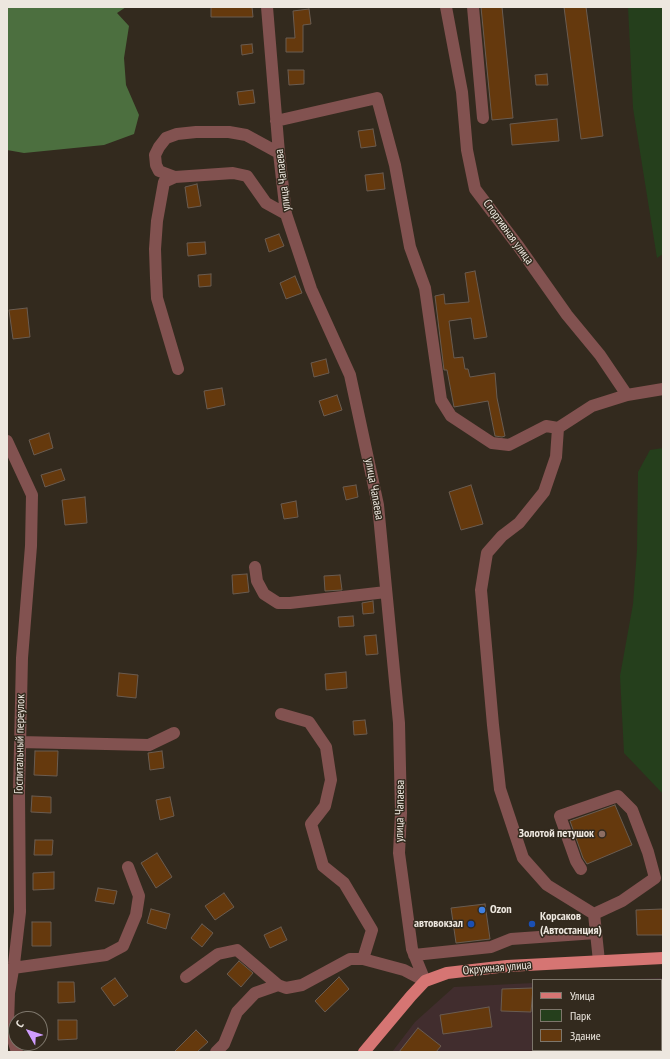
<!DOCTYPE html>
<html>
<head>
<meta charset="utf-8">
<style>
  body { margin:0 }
  #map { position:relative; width:670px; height:1059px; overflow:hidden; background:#332a1e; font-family:"PT Sans Narrow",sans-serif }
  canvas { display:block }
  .frame { position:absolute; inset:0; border:8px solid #ede7df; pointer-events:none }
  .legend { position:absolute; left:532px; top:979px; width:130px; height:72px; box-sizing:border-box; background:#332a1e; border:1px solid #7d766b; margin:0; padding:5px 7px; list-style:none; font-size:12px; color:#ede7df }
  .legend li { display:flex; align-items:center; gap:8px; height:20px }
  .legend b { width:20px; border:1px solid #7d766b }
  .north { position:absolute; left:8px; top:1011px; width:40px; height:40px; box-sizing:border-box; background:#332a1e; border:1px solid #7d766b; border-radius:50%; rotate:309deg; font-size:11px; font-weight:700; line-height:16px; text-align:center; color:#ede7df }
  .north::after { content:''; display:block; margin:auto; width:14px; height:18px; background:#d09dff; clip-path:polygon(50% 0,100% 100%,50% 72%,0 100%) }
</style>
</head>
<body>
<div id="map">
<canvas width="670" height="1059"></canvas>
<div class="frame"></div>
<ul class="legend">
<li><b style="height:5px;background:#d67573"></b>Улица</li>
<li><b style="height:11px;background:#253f1c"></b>Парк</li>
<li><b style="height:11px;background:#65390d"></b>Здание</li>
</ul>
<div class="north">С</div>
</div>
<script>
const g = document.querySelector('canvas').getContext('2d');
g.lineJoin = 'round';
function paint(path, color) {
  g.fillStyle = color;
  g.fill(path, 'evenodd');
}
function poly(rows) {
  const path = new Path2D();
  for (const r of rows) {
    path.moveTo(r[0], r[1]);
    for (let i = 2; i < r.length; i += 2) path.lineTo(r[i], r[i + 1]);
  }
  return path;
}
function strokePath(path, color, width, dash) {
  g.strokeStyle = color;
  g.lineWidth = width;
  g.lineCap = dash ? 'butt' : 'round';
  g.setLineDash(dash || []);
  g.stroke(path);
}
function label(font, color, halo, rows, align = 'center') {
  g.font = font + ' "PT Sans Narrow",sans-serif';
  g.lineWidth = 3;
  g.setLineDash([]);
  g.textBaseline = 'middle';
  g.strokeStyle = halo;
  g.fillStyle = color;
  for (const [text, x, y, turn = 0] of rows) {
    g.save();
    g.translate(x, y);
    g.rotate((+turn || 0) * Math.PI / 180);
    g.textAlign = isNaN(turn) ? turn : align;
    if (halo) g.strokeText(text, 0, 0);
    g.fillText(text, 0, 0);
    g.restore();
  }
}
const industrial = poly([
  [663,978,663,1052,392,1052,415,1022,454,987,533,983,533,1050,661,1050,661,980,607,980]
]);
const green = poly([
  [628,7,663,7,663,254,657,258,633,108],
  [663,448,663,794,624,753,620,676,633,604,637,550,638,472,650,450]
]);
const forest = poly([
  [7,7,126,7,117,13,129,26,124,58,126,85,139,115,134,134,104,145,24,153,7,150]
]);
const building = poly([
  [211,7,252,7,253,17,211,17,211,7],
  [481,7,502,7,513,118,492,120,481,7],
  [564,7,586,7,603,136,581,139,564,7],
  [309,9,311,24,303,25,303,52,286,52,286,38,295,38,293,11,309,9],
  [252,44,253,53,242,55,241,45,252,44],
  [288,70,304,70,304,84,289,85,288,70],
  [547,74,548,85,536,85,535,75,547,74],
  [253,90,255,103,239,105,237,92,253,90],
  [557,119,559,141,512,145,510,124,557,119],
  [373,129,376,146,361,148,358,131,373,129],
  [383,173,385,189,367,191,365,175,383,173],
  [197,184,201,206,188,208,185,187,197,184],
  [279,234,284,246,269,252,265,239,279,234],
  [205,242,206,254,188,256,187,243,205,242],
  [475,271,487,337,474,339,471,318,449,321,454,358,463,357,465,369,468,369,470,377,495,373,497,398,505,436,502,437,495,436,488,401,454,407,447,370,444,370,435,296,444,294,445,304,469,302,465,273,475,271],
  [211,274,211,286,199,287,198,275,211,274],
  [295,276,302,293,286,299,280,283,295,276],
  [27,308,30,337,13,339,9,310,27,308],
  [326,359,329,373,314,377,311,363,326,359],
  [222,388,225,405,207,409,204,391,222,388],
  [337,395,342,410,324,416,319,401,337,395],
  [49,433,53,448,34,455,29,440,49,433],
  [61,469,65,480,45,487,41,475,61,469],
  [356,485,358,497,346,500,343,487,356,485],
  [471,485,483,524,461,530,449,492,471,485],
  [85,497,87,523,65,525,62,500,85,497],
  [296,501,298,517,284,519,281,504,296,501],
  [247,574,249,592,233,594,232,575,247,574],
  [340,575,342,590,325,591,324,576,340,575],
  [373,601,374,613,363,614,362,603,373,601],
  [353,616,354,626,339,627,338,617,353,616],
  [376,635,378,654,366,655,364,636,376,635],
  [346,672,347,688,326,690,325,674,346,672],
  [119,673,138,675,136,698,117,696,119,673],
  [365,720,367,734,354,735,353,721,365,720],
  [35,751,58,751,57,776,34,775,35,751],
  [162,751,164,768,150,770,148,753,162,751],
  [32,796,51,797,51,813,31,812,32,796],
  [170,797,174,816,160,820,156,800,170,797],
  [615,805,632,845,587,864,583,858,570,821,615,805],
  [35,840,53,840,52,855,34,855,35,840],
  [157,853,172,877,156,888,141,863,157,853],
  [54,872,54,889,33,890,33,873,54,872],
  [98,888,117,891,114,904,95,901,98,888],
  [224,893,234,907,215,920,205,906,224,893],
  [485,904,490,939,456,943,451,908,485,904],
  [151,909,170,914,166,929,147,923,151,909],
  [663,909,663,935,637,935,636,910,663,909],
  [32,922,51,922,51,946,32,946,32,922],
  [202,924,213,933,202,947,191,938,202,924],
  [281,927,287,940,270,948,264,935,281,927],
  [239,961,253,973,241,987,227,974,239,961],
  [339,977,349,989,325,1012,315,1001,339,977],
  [115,978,128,996,114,1006,101,988,115,978],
  [58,982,74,982,75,1002,58,1003,58,982],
  [533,988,531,1012,501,1011,502,989,533,988],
  [489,1007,492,1027,443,1034,440,1015,489,1007],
  [58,1020,77,1020,77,1039,58,1040,58,1020],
  [418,1028,441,1046,436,1052,399,1052,418,1028],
  [196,1030,208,1042,197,1052,174,1052,196,1030]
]);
const minor = poly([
  [267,7,279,153,286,214,311,289,350,375,378,505,399,723,401,813,399,853,412,949,425,981],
  [446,7,462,92,467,150,475,189,519,247,567,315,600,355,627,395,663,389],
  [473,7,483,118],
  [276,121,377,98,395,165,410,247,425,288,441,400,451,416,492,443,509,445,546,426,558,428],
  [175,177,159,171,156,165,155,155,159,147,166,138,177,134,196,132,229,132,246,135,279,153],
  [178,369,157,298,156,278,155,249,157,221,164,182,175,177,233,173,247,176,266,203,286,214],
  [7,441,32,495,31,546,22,658,19,791,20,912,14,964,9,993,8,1024,17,1052],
  [255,567,257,581,264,594,278,603,290,603,386,592],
  [281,714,309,722,326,747,331,780,325,806,311,824,323,866,344,883,372,930,363,959],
  [20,742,149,745,174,733],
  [581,869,576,861,560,816,618,796,632,810,648,852,655,878,622,901,594,914,599,961],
  [594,914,547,885,523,858,500,789,493,725,481,590,487,553,502,536,519,523,544,492,556,457,558,428,592,406,627,395],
  [414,955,491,947,511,939,596,933],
  [13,968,106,955,123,946,136,915,139,896,128,867],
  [186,977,218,954,237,950,278,985,286,988,302,985,350,959,363,959,404,970,425,981],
  [216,1052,224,1044,237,1012,255,993,278,985]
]);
const major = poly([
  [364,1052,411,996,425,981,447,973,507,966,663,958]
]);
const markers = [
  [602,834,4,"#8d6e63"],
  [482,910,4,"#3f7fe0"],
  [471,924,4,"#1a4fb4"],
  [532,924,4,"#1a4fb4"]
];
const streetNames = [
  ["улица Чапаева",283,180,-97],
  ["Спортивная улица",508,232,54],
  ["улица Чапаева",374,489,80],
  ["Госпитальный переулок",20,744,-89],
  ["улица Чапаева",400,811,-89],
  ["Окружная улица",497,968,-5]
];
const poiNames = [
  ["Золотой петушок",594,834],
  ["Ozon",490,910,"left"],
  ["Корсаков",540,917,"left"],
  ["(Автостанция)",540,931,"left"],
  ["автовокзал",463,924]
];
paint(industrial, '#412d2e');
paint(green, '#253f1c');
paint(forest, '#4c6f3f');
paint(building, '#65390d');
strokePath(building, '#6a5c51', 1);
strokePath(minor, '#825250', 12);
strokePath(major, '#d67573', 12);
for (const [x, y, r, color] of markers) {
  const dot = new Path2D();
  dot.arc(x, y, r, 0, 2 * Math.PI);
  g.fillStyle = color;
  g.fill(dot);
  strokePath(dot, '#332a1e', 1.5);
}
label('12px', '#ede7df', '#332a1e', streetNames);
label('bold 12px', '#ede7df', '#332a1e', poiNames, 'right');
</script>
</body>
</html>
